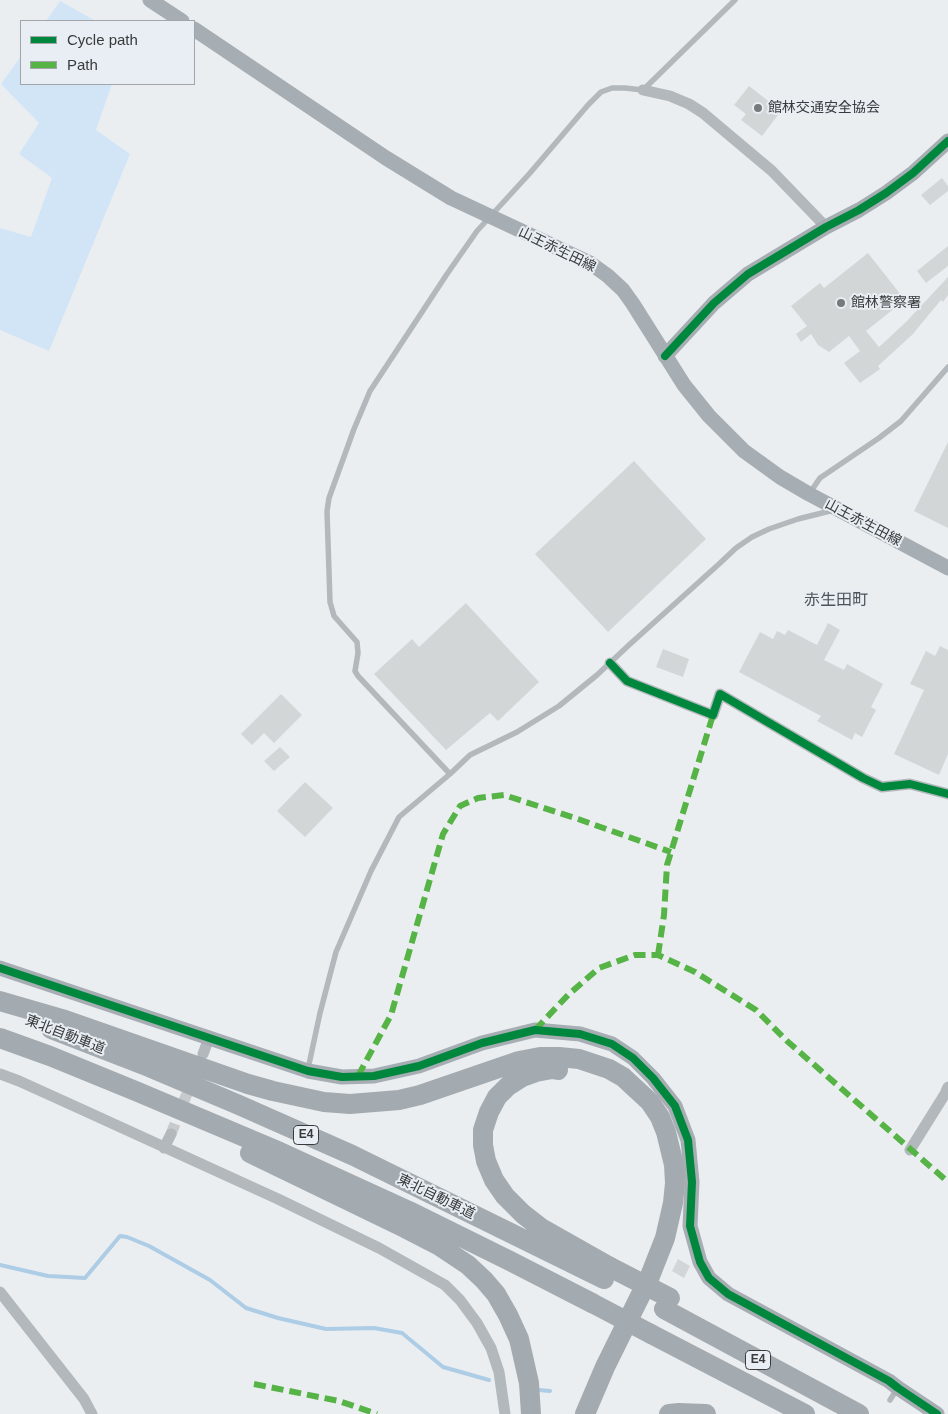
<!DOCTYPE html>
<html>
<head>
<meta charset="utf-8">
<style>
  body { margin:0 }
  #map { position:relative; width:948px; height:1414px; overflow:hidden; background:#ebeef0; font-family:Helvetica,sans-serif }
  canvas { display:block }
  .legend { position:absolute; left:20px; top:20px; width:175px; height:65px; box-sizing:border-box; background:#e8eef3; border:1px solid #a2a6aa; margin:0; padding:6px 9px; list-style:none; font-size:15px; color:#383a3c }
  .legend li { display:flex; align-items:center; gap:10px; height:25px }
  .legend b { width:25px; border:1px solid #a2a6aa }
</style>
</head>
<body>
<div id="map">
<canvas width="948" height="1414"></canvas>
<ul class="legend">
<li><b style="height:6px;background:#00873e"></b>Cycle path</li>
<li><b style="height:6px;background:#56b346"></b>Path</li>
</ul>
</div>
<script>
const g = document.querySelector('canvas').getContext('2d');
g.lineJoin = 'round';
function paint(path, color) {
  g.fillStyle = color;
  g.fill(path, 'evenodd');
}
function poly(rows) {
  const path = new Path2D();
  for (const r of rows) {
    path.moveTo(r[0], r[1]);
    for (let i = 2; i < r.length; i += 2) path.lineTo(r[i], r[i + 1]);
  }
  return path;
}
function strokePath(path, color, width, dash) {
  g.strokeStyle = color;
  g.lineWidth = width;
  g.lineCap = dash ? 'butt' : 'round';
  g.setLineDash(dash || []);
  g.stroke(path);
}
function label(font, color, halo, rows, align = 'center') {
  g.font = font + ' Helvetica,"Noto Sans JP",sans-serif';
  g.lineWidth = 4;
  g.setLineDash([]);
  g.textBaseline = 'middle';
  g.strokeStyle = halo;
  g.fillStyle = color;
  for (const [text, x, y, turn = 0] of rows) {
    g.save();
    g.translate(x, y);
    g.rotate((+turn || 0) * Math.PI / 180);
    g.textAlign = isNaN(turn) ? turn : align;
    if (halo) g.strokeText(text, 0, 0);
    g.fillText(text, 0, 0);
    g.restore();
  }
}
const green = poly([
  [60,1,96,21,46,21],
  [21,56,21,84,112,84,96,130,130,154,49,351,0,330,0,228,31,237,52,178,19,154,39,123,1,84]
]);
const stream = poly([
  [0,1265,48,1276,85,1278,120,1236,127,1237,149,1246,210,1280,246,1308,278,1318,326,1329,374,1328,402,1333,443,1367,489,1380],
  [539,1390,550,1391]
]);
const building = poly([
  [749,86,781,111,762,136,741,120,746,114,734,105],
  [942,178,948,186,948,191,930,205,921,195],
  [948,246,948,266,926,283,917,271],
  [868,253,905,300,866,331,879,347,906,322,948,277,948,295,943,302,941,300,912,335,878,366,880,369,860,383,844,363,860,351,849,336,829,352,818,345,811,334,801,342,796,334,807,326,791,306,820,283,824,288],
  [948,442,948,528,914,511],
  [634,461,706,539,608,632,535,554],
  [466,603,539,682,498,721,490,713,446,750,374,674,412,639,419,647],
  [828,623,840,630,824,660,844,670,847,664,883,684,871,707,876,710,862,737,855,733,852,740,817,721,821,716,739,672,760,632,773,639,777,631,785,635,788,630,817,645],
  [940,646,948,650,948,754,939,775,894,754,924,690,910,684,926,651,935,656],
  [663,649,689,659,683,677,656,667],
  [281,694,302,715,274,743,264,733,252,745,241,734],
  [280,747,290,757,274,771,264,761],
  [305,782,333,808,305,837,277,811],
  [678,1259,690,1266,684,1278,672,1271]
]);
const streetTunnel = poly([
  [171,1134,192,1081]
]);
const lane = poly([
  [809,494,820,478,879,438,901,421,948,367],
  [450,774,358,676,355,671,358,653,357,642,334,616,330,602,327,511,329,498,354,429,370,391,447,274,477,231,530,173,588,105,601,92,612,88,625,88,643,90,735,0],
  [308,1069,320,1013,336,952,371,871,399,817,450,774,470,755,517,732,559,706,597,675,629,645,719,564,736,548,752,537,769,529,798,519,834,510],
  [890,1400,897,1389]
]);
const street = poly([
  [643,90,670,96,689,104,703,113,772,171,826,227],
  [610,663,627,681,713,715,720,694,863,778,882,787,910,784,948,794],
  [203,1054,209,1038],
  [0,1074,19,1081,83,1110,278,1199,379,1248,445,1285,460,1300,477,1323,491,1348,499,1372,505,1414],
  [164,1148,171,1134],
  [910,1150,945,1094,948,1087],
  [0,1292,84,1399,92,1414]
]);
const secondary = poly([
  [150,0,182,21],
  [194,29,386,158,451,198,590,263,608,276,623,290,633,304,684,385,709,416,744,451,780,477,809,494,948,568],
  [665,356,714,303,748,274,826,227,859,210,886,193,913,173,948,141],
  [0,968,308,1071,342,1077,374,1076,419,1066,482,1043,535,1030,580,1034,612,1044,633,1058,653,1078,675,1106,688,1140,692,1182,690,1226,700,1262,709,1278,728,1294,889,1381,898,1388,937,1414]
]);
const highway = poly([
  [0,1001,62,1019,248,1084,273,1091,324,1102,350,1104,399,1100,420,1095,519,1061,540,1057,559,1057,579,1059,609,1069,623,1077,650,1102,660,1117,666,1132,674,1165,675,1183,673,1203,665,1238,650,1276,605,1367,585,1414],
  [51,1029,149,1067,239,1105,352,1155,604,1279],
  [0,1038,50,1056,138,1092,280,1152,409,1211,510,1261,592,1303],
  [558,1070,552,1069,536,1072,522,1077,508,1086,497,1097,489,1112,483,1130,483,1145,486,1161,494,1180,505,1196,523,1214,541,1228,610,1267],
  [250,1153,405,1228,438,1245,468,1265,484,1280,496,1294,508,1315,519,1339,529,1383,531,1414],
  [664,1309,859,1414],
  [651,1334,805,1414],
  [669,1414,679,1413,706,1414]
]);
const highwayBridge = poly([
  [610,1267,670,1298],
  [592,1303,651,1334]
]);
const quiet = poly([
  [658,955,664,915,667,865,713,715],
  [535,1030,568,995,599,968,635,955,658,955,695,972,756,1010,787,1041,948,1182],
  [358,1076,391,1015,443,834,460,806,478,798,504,795,578,819,671,852],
  [254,1384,339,1401,377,1414]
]);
const cycleway = poly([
  [665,356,714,303,748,274,826,227,859,210,886,193,913,173,948,141],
  [610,663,627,681,713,715,720,694,863,778,882,787,910,784,948,794],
  [0,968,308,1071,342,1077,374,1076,419,1066,482,1043,535,1030,580,1034,612,1044,633,1058,653,1078,675,1106,688,1140,692,1182,690,1226,700,1262,709,1278,728,1294,889,1381,898,1388,937,1414]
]);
const markers = [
  [758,108,5,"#77797b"],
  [841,303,5,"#77797b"]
];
const shields = [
  [306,1135,25],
  [758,1360,25]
];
const shieldNames = [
  ["E4",306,1135],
  ["E4",758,1360]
];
const poiNames = [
  ["館林交通安全協会",768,108],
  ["館林警察署",851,303]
];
const streetNames = [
  ["山王赤生田線",557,250,26],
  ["山王赤生田線",863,523,28],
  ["東北自動車道",65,1035,21],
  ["東北自動車道",436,1197,26]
];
const quarterNames = [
  ["赤生田町",836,601]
];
paint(green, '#d2e5f6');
strokePath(stream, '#adcce5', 4);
paint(building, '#d3d6d7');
strokePath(streetTunnel, '#c7cacc', 11, [11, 5.5]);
strokePath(lane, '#b2b8bc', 5.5);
strokePath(street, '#b2b8bc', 11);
strokePath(secondary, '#a6adb3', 15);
strokePath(highway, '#a4abb0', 20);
strokePath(highwayBridge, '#a4abb0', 20);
strokePath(quiet, '#56b346', 6, [12, 6]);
strokePath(cycleway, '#00873e', 8);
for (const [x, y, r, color] of markers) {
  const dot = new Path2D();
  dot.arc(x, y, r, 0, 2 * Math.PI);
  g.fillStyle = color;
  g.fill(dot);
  strokePath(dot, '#e8eef3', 2);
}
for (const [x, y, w] of shields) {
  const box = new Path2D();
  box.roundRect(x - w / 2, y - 9.5, w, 19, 4);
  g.fillStyle = '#e8eef3';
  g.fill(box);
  strokePath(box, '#383a3c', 1);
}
label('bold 12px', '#383a3c', null, shieldNames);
label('14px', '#383a3c', '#e8eef3', poiNames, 'left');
label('14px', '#383a3c', '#e8eef3', streetNames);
label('16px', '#4e5357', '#e8eef3', quarterNames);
</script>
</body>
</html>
